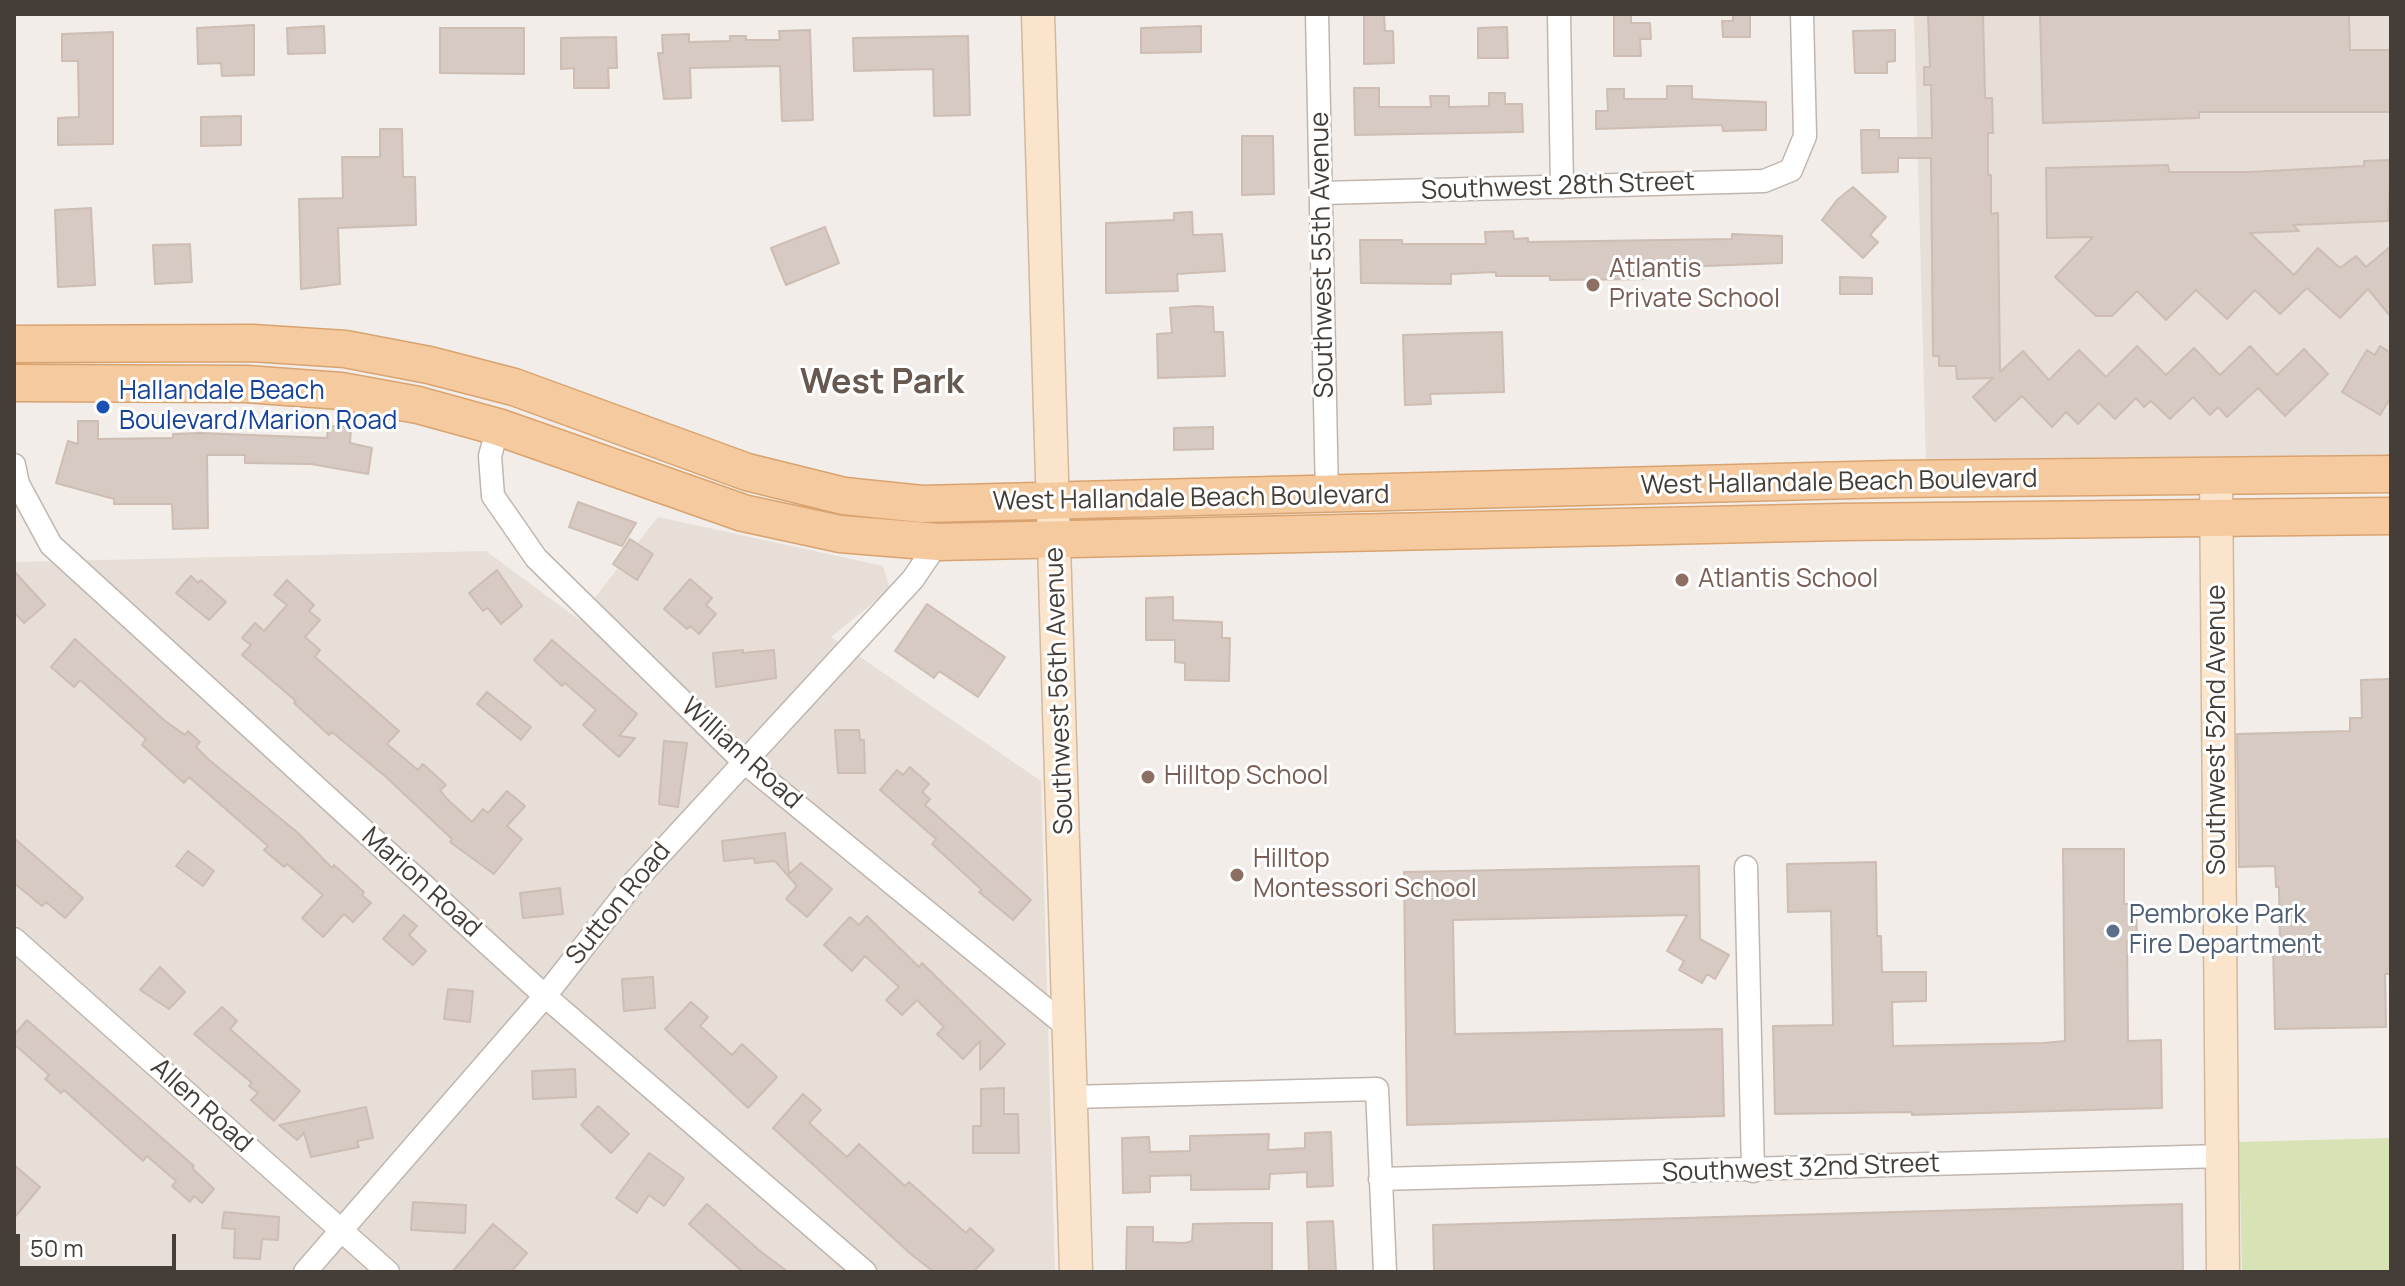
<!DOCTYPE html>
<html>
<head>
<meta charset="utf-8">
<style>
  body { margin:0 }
  #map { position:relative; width:2405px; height:1286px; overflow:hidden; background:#f2ede8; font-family:Manrope,sans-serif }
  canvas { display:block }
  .frame { position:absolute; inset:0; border:16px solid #453d37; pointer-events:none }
  .scale { position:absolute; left:16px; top:1234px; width:160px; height:36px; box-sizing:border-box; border:4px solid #453d37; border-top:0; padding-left:10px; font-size:24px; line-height:28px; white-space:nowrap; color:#453d37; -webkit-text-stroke:6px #fff; paint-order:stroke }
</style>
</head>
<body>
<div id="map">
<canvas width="2405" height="1286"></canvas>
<div class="frame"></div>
<div class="scale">50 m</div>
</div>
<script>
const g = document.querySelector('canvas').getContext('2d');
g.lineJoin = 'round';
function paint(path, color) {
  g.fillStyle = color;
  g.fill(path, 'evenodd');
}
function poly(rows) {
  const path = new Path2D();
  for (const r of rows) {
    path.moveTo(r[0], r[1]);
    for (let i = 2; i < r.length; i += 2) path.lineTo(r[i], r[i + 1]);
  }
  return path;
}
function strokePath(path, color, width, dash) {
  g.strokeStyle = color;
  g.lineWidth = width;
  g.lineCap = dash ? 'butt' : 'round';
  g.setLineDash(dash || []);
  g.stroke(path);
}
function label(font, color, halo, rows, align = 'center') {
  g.font = font + ' Manrope,sans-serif';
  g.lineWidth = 6;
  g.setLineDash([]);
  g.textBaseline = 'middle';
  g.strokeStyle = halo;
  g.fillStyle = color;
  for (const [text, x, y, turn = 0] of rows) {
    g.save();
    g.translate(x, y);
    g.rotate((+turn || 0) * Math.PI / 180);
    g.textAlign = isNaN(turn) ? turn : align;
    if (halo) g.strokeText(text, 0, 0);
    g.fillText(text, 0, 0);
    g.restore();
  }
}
const residential = poly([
  [1914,14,2391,14,2391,455,1926,463],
  [658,517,883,566,890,589,831,637,1041,781,1055,1272,14,1272,14,562,486,551,578,619]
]);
const green = poly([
  [2391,1138,2391,1272,2242,1272,2239,1142]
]);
const building = poly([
  [1364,14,1384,14,1385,31,1393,31,1394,63,1364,64,1364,14],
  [1614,14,1631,14,1631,23,1650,23,1651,39,1640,39,1641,56,1614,56,1614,14],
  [1733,14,1750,14,1750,37,1723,37,1722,21,1733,21,1733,14],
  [1928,14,1983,14,1985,98,1992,98,1993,133,1988,133,1988,175,1991,175,1991,214,1998,213,2000,372,2023,351,2049,380,2079,350,2106,377,2137,346,2166,375,2194,348,2220,375,2250,346,2277,375,2304,349,2328,374,2285,416,2258,388,2227,417,2218,407,2210,415,2193,397,2170,419,2151,401,2144,407,2136,398,2115,419,2099,403,2078,424,2066,412,2052,427,2022,396,1995,421,1973,397,1993,378,1957,379,1956,366,1939,366,1939,356,1933,356,1931,158,1898,158,1898,172,1862,173,1861,130,1879,130,1879,138,1932,138,1931,85,1924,85,1924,67,1930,67,1928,14],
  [2040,14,2349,14,2350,50,2391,50,2391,112,2199,112,2199,118,2043,123,2040,14],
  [254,25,254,75,222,76,221,63,198,64,197,28,254,25],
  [324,26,325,53,288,54,287,28,324,26],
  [1201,26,1201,52,1141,53,1141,28,1201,26],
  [1507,27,1508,58,1478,58,1478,28,1507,27],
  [440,28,524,28,524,74,440,73,440,28],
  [810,30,813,120,782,121,780,66,690,68,691,98,664,99,658,53,663,53,662,35,689,34,689,42,730,41,730,36,746,36,746,40,780,40,779,31,810,30],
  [1895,30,1895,61,1887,62,1887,73,1855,73,1853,31,1895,30],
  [113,32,113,144,58,145,58,118,79,117,78,61,62,61,62,34,113,32],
  [968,36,970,115,934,116,933,69,854,71,853,38,968,36],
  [616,37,617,68,608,68,609,88,574,88,574,68,561,69,561,38,616,37],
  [1667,86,1692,86,1692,99,1766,102,1766,130,1723,131,1722,125,1596,129,1596,111,1608,111,1607,89,1624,89,1624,99,1667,99,1667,86],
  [1354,88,1379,88,1379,107,1431,107,1430,96,1449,96,1449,107,1489,106,1489,93,1505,93,1505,104,1522,104,1523,132,1355,135,1354,88],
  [241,116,241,145,201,146,201,117,241,116],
  [380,129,402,129,403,177,415,177,416,225,338,228,340,284,301,289,299,199,343,198,342,157,380,157,380,129],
  [1242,136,1273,136,1274,194,1242,195,1242,136],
  [2391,160,2388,221,2293,225,2299,231,2250,233,2294,275,2318,248,2340,268,2356,256,2366,267,2391,246,2391,317,2368,289,2340,318,2307,288,2280,314,2255,290,2227,319,2196,290,2166,320,2137,291,2112,316,2096,316,2055,277,2093,237,2047,238,2046,168,2168,165,2169,172,2249,172,2364,166,2364,161,2391,160],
  [1853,187,1886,217,1870,235,1878,242,1863,258,1822,220,1837,200,1853,187],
  [91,208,95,285,58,287,55,210,91,208],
  [1192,212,1193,235,1222,234,1225,271,1177,274,1178,291,1106,293,1106,223,1174,220,1174,213,1192,212],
  [825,227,839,263,786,285,771,248,825,227],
  [1513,231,1514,239,1528,238,1528,242,1732,239,1732,234,1782,236,1782,263,1656,268,1656,279,1550,280,1550,276,1496,276,1496,272,1451,274,1451,284,1361,283,1360,240,1402,240,1402,244,1486,244,1485,232,1513,231],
  [190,244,192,282,155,284,153,245,190,244],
  [1840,277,1872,278,1872,294,1840,294,1840,277],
  [1197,306,1213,307,1214,332,1223,332,1225,376,1158,378,1157,334,1172,333,1170,308,1197,306],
  [1502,332,1504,392,1430,394,1431,404,1405,405,1403,335,1502,332],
  [2380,346,2391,353,2391,397,2380,415,2342,392,2367,350,2375,355,2380,346],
  [78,421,98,421,98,439,173,438,173,434,200,433,327,438,328,426,351,427,350,443,372,448,368,474,311,464,245,463,245,455,207,455,208,528,173,529,172,504,114,504,114,499,56,483,68,441,78,444,78,421],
  [1213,427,1213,449,1174,450,1174,428,1213,427],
  [578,502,636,523,622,546,569,527,578,502],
  [630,539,653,554,637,580,613,564,630,539],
  [497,570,522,606,501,624,488,608,483,611,469,593,497,570],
  [14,571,45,605,24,623,14,612,14,571],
  [191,576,198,583,201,580,226,602,209,620,176,593,191,576],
  [690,579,712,598,706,605,716,614,699,634,690,626,687,629,664,609,690,579],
  [287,580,314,605,309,611,320,620,305,637,320,650,315,657,399,731,387,744,418,770,423,764,446,785,440,790,447,799,472,822,483,809,488,813,507,791,525,806,507,826,522,839,494,874,450,842,452,839,386,777,332,732,329,735,294,703,296,701,242,655,251,645,242,638,255,623,264,631,287,605,274,595,287,580],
  [1173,597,1173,620,1222,622,1222,638,1230,638,1229,681,1185,680,1185,663,1175,662,1175,640,1146,640,1146,598,1173,597],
  [927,604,1005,657,978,697,939,671,934,678,895,651,927,604],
  [75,639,164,720,185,735,188,731,200,742,196,747,208,759,298,833,332,868,334,865,364,892,362,895,371,903,353,922,344,914,323,937,302,918,323,895,287,864,284,867,264,850,268,846,189,777,184,783,142,745,146,739,80,680,74,687,51,667,75,639],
  [552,640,637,714,619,736,635,738,619,757,583,725,596,710,565,683,562,686,534,660,552,640],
  [743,650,743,653,774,650,776,678,716,687,713,653,743,650],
  [2391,679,2391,974,2385,974,2386,1027,2275,1029,2273,946,2280,946,2279,887,2276,887,2275,866,2239,867,2237,734,2350,731,2350,718,2362,718,2361,680,2391,679],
  [487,692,531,727,521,740,477,704,487,692],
  [835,730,859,730,860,740,864,740,865,773,838,773,835,730],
  [664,741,687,743,678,807,659,804,664,741],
  [910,767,929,784,922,792,930,799,925,805,1031,900,1013,920,979,892,982,890,932,844,936,839,880,790,897,770,903,775,910,767],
  [785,833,789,874,801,863,832,889,807,917,786,899,797,886,775,861,755,863,754,858,724,861,722,841,785,833],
  [14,838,83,898,65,918,46,902,42,906,14,883,14,838],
  [2063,849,2124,849,2124,904,2136,904,2137,941,2127,941,2128,1041,2161,1040,2162,1108,1912,1115,1912,1112,1775,1114,1773,1026,1833,1025,1831,911,1788,912,1787,864,1876,862,1877,936,1881,936,1882,972,1926,972,1926,1001,1892,1002,1893,1046,2043,1043,2065,1041,2063,849],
  [188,851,214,871,203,886,176,866,188,851],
  [1699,866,1700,939,1729,955,1715,979,1707,974,1702,983,1679,970,1684,961,1667,951,1687,915,1453,920,1455,1034,1722,1029,1724,1116,1407,1125,1404,872,1699,866],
  [560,888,563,914,523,918,520,893,560,888],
  [404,915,417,926,409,935,426,951,413,965,383,939,404,915],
  [867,916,919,967,922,963,1005,1044,980,1070,980,1041,963,1059,937,1034,944,1027,917,1000,902,1015,886,1000,899,987,865,956,852,971,824,945,850,917,859,925,867,916],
  [160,967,185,992,169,1009,140,990,160,967],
  [653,977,655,1008,624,1011,622,979,653,977],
  [448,989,473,991,470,1022,444,1019,448,989],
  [691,1002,708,1017,700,1026,732,1055,742,1044,777,1077,748,1108,665,1029,691,1002],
  [222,1007,237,1021,230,1029,300,1091,274,1121,251,1100,258,1093,249,1086,252,1083,194,1034,222,1007],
  [27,1020,194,1166,192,1168,214,1189,202,1203,194,1196,190,1202,172,1186,176,1181,147,1156,143,1161,64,1090,61,1093,45,1079,49,1075,14,1044,14,1035,27,1020],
  [575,1069,576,1097,533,1099,532,1071,575,1069],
  [1004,1088,1004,1114,1018,1114,1019,1153,973,1153,973,1126,981,1126,981,1089,1004,1088],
  [803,1094,821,1110,809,1123,847,1157,859,1144,905,1186,909,1182,966,1233,970,1228,994,1250,973,1272,934,1272,913,1256,773,1128,803,1094],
  [598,1106,629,1134,611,1153,581,1125,598,1106],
  [366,1107,373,1138,357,1141,359,1147,311,1157,304,1133,297,1140,279,1125,366,1107],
  [1331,1132,1333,1186,1307,1187,1307,1172,1270,1174,1269,1189,1191,1190,1191,1175,1150,1176,1150,1192,1123,1193,1122,1138,1149,1137,1150,1152,1190,1151,1190,1136,1269,1134,1268,1150,1305,1148,1305,1133,1331,1132],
  [649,1153,684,1178,664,1206,649,1195,637,1213,616,1198,649,1153],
  [14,1165,40,1187,14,1218,14,1165],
  [413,1202,466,1205,465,1233,411,1230,413,1202],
  [707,1204,760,1251,788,1272,743,1272,689,1224,707,1204],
  [2182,1204,2183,1272,1434,1272,1433,1225,2182,1204],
  [224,1212,279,1217,278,1240,262,1239,260,1259,234,1258,235,1229,222,1228,224,1212],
  [1333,1221,1336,1272,1309,1272,1307,1222,1333,1221],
  [1244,1223,1272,1223,1272,1272,1126,1272,1127,1227,1153,1227,1153,1242,1185,1243,1192,1241,1193,1224,1244,1223],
  [493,1224,527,1253,511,1272,452,1272,493,1224]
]);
const street = poly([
  [1317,14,1327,497],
  [1559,14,1562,187],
  [1323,193,1764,181,1791,170,1805,136,1802,14],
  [498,427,490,456,493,496,536,558,743,761,1070,1029],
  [14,465,18,484,51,545,545,996,865,1272],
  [1746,867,1753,1171],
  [14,939,388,1272],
  [1071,1097,1377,1089,1385,1272],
  [1380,1179,2222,1156],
  [305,1272,545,996,635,881,913,579,938,542]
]);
const secondary = poly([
  [1038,14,1076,1272],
  [2216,476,2223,1272]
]);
const primary = poly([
  [14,344,252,343,345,349,429,365,514,387,747,472,844,496,922,504,1892,479,2391,474],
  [14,383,246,384,341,391,418,405,498,427,743,513,840,534,938,542,1842,522,2391,516]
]);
const markers = [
  [1593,285,8,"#8d6e63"],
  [103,407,8,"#1a4fb4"],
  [1682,580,8,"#8d6e63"],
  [1148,777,8,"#8d6e63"],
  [1237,875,8,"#8d6e63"],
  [2113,931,8,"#5c6f8a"]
];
const streetNames = [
  ["Southwest 28th Street",1558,187,-2],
  ["Southwest 55th Avenue",1323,255,-91],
  ["West Hallandale Beach Boulevard",1839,483,-1],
  ["West Hallandale Beach Boulevard",1191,499,-1],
  ["Southwest 56th Avenue",1060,691,-92],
  ["Southwest 52nd Avenue",2218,730,-90],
  ["William Road",741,754,42],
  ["Marion Road",421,883,42],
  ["Sutton Road",619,904,-51],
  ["Allen Road",201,1106,42],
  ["Southwest 32nd Street",1801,1169,-2]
];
const educationNames = [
  ["Atlantis",1609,270],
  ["Private School",1609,300],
  ["Atlantis School",1698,580],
  ["Hilltop School",1164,777],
  ["Hilltop",1253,860],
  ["Montessori School",1253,890]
];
const transitNames = [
  ["Hallandale Beach",119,392],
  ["Boulevard/Marion Road",119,422]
];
const serviceNames = [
  ["Pembroke Park",2129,916],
  ["Fire Department",2129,946]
];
const districtNames = [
  ["West Park",882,383]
];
paint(residential, '#e6ded7');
paint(green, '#d8e3b5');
paint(building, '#d6cac2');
strokePath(building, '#cdbdb3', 2);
strokePath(street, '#c0b6af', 25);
strokePath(secondary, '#d1b99e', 35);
strokePath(primary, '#d9a370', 39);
strokePath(street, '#fff', 22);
strokePath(secondary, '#fae4cb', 32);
strokePath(primary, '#f5ca9f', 36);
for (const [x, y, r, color] of markers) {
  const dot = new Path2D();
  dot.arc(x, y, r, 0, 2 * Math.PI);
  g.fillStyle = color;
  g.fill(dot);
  strokePath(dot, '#fff', 3);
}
label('26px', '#453d37', '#fff', streetNames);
label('26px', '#785e54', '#fff', educationNames, 'left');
label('26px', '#164399', '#fff', transitNames, 'left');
label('26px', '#4e5e75', '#fff', serviceNames, 'left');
label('bold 34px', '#675950', '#fff', districtNames);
</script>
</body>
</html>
